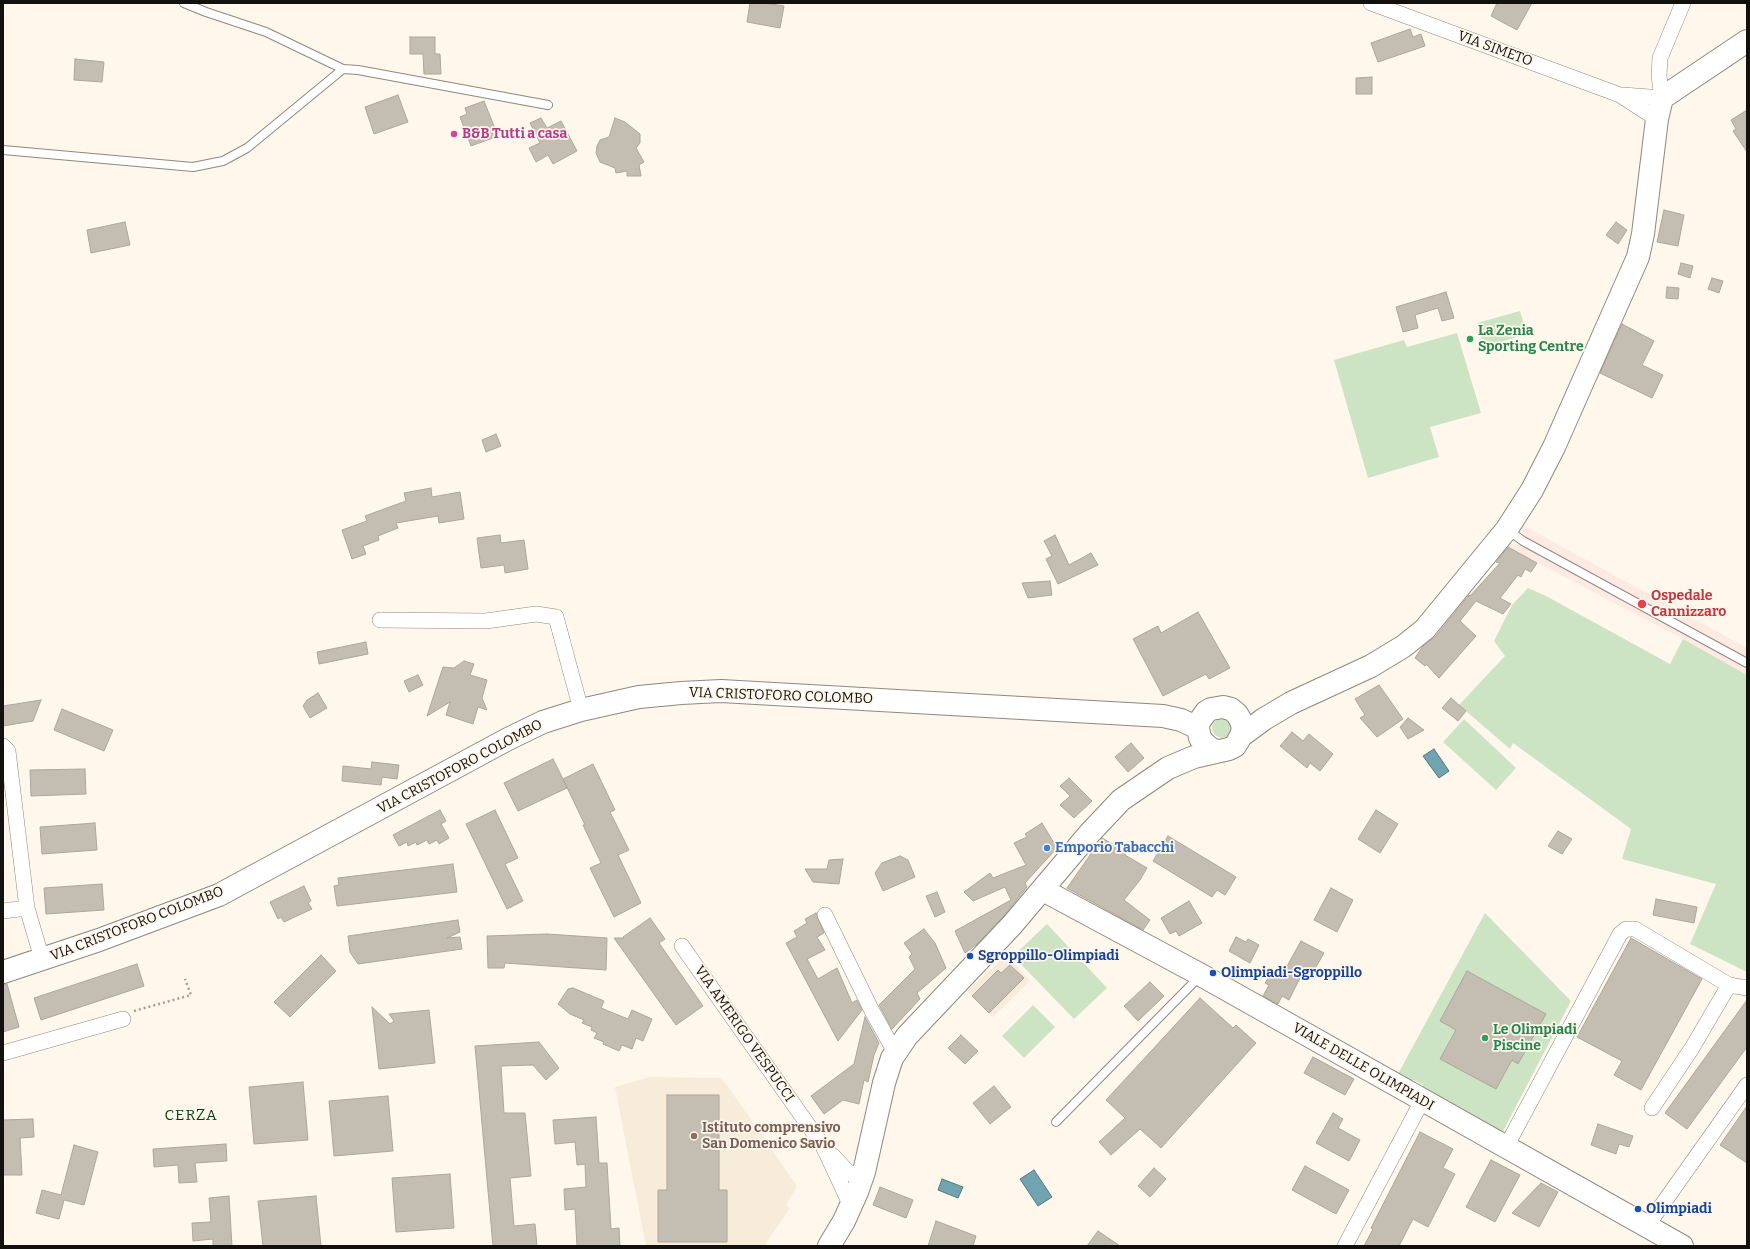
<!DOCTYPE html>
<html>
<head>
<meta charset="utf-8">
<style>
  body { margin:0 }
  #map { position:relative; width:1750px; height:1249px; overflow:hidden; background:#fff7ec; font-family:Bitter,serif }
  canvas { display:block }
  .frame { position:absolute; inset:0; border:4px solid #13110d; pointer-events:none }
</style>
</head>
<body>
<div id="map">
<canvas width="1750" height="1249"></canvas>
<div class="frame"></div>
</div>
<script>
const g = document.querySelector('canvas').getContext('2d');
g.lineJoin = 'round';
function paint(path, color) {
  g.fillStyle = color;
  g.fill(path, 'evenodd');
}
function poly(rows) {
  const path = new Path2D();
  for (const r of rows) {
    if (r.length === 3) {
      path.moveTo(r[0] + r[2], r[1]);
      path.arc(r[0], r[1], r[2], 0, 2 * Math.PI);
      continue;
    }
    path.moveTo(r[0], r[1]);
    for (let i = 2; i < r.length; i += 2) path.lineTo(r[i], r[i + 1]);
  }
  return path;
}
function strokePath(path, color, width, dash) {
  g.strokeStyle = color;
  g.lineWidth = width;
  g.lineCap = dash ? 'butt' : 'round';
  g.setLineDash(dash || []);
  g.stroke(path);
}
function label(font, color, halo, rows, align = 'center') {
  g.font = font + ' Bitter,serif';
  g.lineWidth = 3.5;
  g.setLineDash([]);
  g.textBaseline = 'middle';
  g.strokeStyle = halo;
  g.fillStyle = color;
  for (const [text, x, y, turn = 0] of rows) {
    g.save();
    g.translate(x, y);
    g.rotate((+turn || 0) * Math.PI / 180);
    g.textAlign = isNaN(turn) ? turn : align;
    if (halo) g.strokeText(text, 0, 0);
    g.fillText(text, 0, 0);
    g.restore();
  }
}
const built = poly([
  [1006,955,1030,981,993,1017,967,991],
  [650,1077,720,1078,727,1085,797,1186,786,1205,790,1208,764,1246,646,1246,615,1087]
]);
const medical = poly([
  [1519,523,1747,648,1747,675,1683,639,1504,545,1505,542,1520,546,1525,536]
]);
const green = poly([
  [1520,311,1527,334,1484,347,1477,323],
  [1457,333,1481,413,1430,427,1439,457,1368,478,1334,360,1404,340,1407,347],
  [1528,588,1546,596,1670,664,1683,639,1747,675,1747,972,1690,944,1716,884,1622,859,1631,829,1513,743,1510,749,1459,705,1505,656,1494,641,1512,605],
  [1222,728,10],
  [1464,719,1516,768,1496,790,1443,742],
  [1485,913,1571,1001,1502,1133,1422,1088,1423,1085,1414,1080,1411,1082,1398,1074],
  [1047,924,1107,988,1074,1019,1013,956],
  [1033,1005,1055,1027,1024,1058,1002,1036]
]);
const water = poly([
  [1434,749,1449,771,1439,778,1423,756,1434,749],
  [1034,1170,1052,1197,1038,1206,1020,1179,1034,1170],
  [942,1179,963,1187,958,1198,938,1190,942,1179]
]);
const building = poly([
  [750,3,765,3,784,6,780,28,747,22,750,3],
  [1497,3,1532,3,1517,30,1491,16,1497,3],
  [1410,29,1413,37,1421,34,1425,46,1378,62,1371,43,1410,29],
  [410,37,435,37,435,54,440,54,441,74,424,74,423,54,410,54,410,37],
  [75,59,104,62,102,82,74,80,75,59],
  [1372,77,1372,94,1356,94,1356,78,1372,77],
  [398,95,408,122,374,134,365,107,398,95],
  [484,101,498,136,471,146,460,117,467,114,465,108,484,101],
  [1747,110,1747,152,1733,131,1736,129,1731,120,1747,110],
  [541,118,547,128,561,121,577,151,553,164,548,155,536,162,529,148,540,143,530,123,541,118],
  [615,118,625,122,640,134,640,143,636,148,644,162,639,165,641,176,627,176,627,171,616,173,615,168,600,162,596,153,597,146,600,140,609,137,615,118],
  [1664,210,1684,215,1678,246,1657,242,1664,210],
  [125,222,130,245,91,253,87,230,125,222],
  [1616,222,1627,230,1618,244,1606,235,1616,222],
  [1681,263,1693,266,1690,278,1678,274,1681,263],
  [1712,278,1723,281,1719,293,1708,289,1712,278],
  [1667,287,1679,288,1678,299,1666,298,1667,287],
  [1446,292,1454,318,1442,321,1438,308,1415,315,1418,328,1403,332,1396,307,1446,292],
  [1622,324,1654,341,1642,365,1663,375,1652,398,1600,373,1622,324],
  [496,434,501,446,486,452,482,440,496,434],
  [431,488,432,497,460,492,464,519,439,523,438,516,396,523,398,528,378,536,379,540,363,546,366,554,352,559,342,530,367,521,365,516,406,501,404,493,431,488],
  [500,535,501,543,524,540,528,569,505,573,504,565,481,568,477,538,500,535],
  [1055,535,1069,565,1091,553,1098,565,1058,584,1046,559,1052,556,1044,541,1055,535],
  [1508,547,1537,563,1531,572,1525,569,1521,577,1518,575,1500,598,1511,604,1503,614,1476,601,1460,621,1476,636,1439,678,1426,664,1425,666,1415,658,1423,646,1435,637,1469,595,1470,596,1500,563,1496,562,1508,547],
  [1050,581,1052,595,1028,598,1022,583,1050,581],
  [1198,612,1230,668,1209,679,1206,674,1163,696,1133,639,1158,626,1161,633,1198,612],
  [366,642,368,654,319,664,317,652,366,642],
  [464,661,474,664,470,675,487,680,482,698,487,710,478,707,473,724,446,715,450,702,427,716,443,667,454,668,464,661],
  [418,675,423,685,409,692,404,681,418,675],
  [1379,685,1403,719,1377,737,1360,718,1365,715,1355,699,1379,685],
  [318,693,327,708,310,718,303,706,307,700,318,693],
  [1451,698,1466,711,1458,721,1442,708,1451,698],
  [41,700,33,721,3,726,3,706,41,700],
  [62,709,113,730,104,751,54,730,62,709],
  [1408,718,1424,730,1408,739,1400,727,1408,718],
  [1292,732,1303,741,1309,734,1333,754,1320,771,1310,763,1307,768,1280,746,1292,732],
  [1131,743,1144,758,1128,772,1115,757,1131,743],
  [553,759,563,779,593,764,615,810,610,812,629,850,618,855,641,903,614,917,590,868,601,863,583,825,585,825,563,779,567,788,518,811,504,783,553,759],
  [372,762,399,765,397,779,382,777,381,785,342,781,343,766,371,769,372,762],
  [85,769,86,794,31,796,30,770,85,769],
  [1069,778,1092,801,1074,818,1060,805,1070,796,1060,786,1069,778],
  [440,810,446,821,441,824,449,838,439,844,437,840,429,844,427,840,417,845,416,842,408,846,407,842,399,846,393,835,440,810],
  [495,810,518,858,505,864,523,901,507,909,466,824,495,810],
  [1376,810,1398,824,1380,853,1358,839,1376,810],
  [95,823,97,850,42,854,40,827,95,823],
  [1042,823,1057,848,1025,883,1027,887,1003,917,977,944,965,953,955,931,1011,900,1005,887,973,901,964,892,990,873,993,878,1026,865,1014,843,1027,837,1025,834,1042,823],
  [1558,831,1572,839,1562,854,1548,846,1558,831],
  [1168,836,1236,877,1225,895,1217,890,1212,897,1153,861,1168,836],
  [1102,838,1126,852,1125,855,1147,868,1140,880,1124,900,1150,920,1143,930,1067,888,1102,838],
  [900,856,908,860,915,877,883,891,875,873,882,863,900,856],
  [843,859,839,884,813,882,805,869,827,869,829,860,843,859],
  [453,864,457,892,337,906,334,886,339,885,338,878,453,864],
  [102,884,104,910,46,914,44,888,102,884],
  [304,886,311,901,308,903,312,909,284,922,281,917,278,919,270,902,304,886],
  [1331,888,1353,900,1337,932,1314,920,1331,888],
  [937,892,945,912,935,917,926,896,937,892],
  [1656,899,1697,907,1694,923,1653,915,1656,899],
  [1189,901,1202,923,1179,936,1176,931,1170,934,1161,918,1189,901],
  [816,913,824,933,817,937,825,950,807,959,818,979,837,968,852,1003,857,1000,862,1010,838,1041,786,943,797,937,794,931,807,923,805,919,816,913],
  [650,918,665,939,659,943,703,1006,676,1025,614,938,624,938,623,937,650,918],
  [458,920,460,932,447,938,460,937,462,949,358,964,350,952,348,936,458,920],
  [924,929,935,943,946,968,917,993,920,999,892,1029,879,1005,915,969,909,957,912,954,904,943,924,929],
  [547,934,607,938,606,970,505,963,504,968,488,968,487,936,547,934],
  [1236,937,1246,942,1248,939,1259,945,1250,963,1229,951,1236,937],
  [1631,938,1702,979,1641,1090,1614,1075,1622,1061,1577,1037,1631,938],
  [1301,941,1324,953,1312,974,1304,970,1289,1000,1282,996,1278,1004,1263,996,1269,985,1265,983,1272,972,1281,977,1301,941],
  [321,955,336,971,290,1017,274,1002,321,955],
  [137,964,144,986,41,1020,34,998,137,964],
  [1010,965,1024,978,989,1013,972,996,998,970,1001,973,1010,965],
  [1467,971,1546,1014,1518,1064,1512,1060,1496,1089,1440,1059,1456,1030,1440,1021,1467,971],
  [1150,982,1164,996,1138,1021,1124,1006,1150,982],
  [3,984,7,984,19,1027,3,1032,3,984],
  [573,988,604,1001,601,1008,628,1019,632,1010,652,1019,643,1041,636,1038,632,1049,622,1045,619,1051,603,1044,604,1042,594,1038,597,1033,591,1030,592,1027,582,1023,584,1020,570,1014,558,1004,568,989,573,988],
  [1200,998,1233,1028,1236,1025,1256,1043,1161,1148,1140,1129,1111,1155,1099,1142,1125,1118,1106,1100,1200,998],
  [1747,1000,1747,1047,1687,1129,1665,1113,1747,1000],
  [372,1007,390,1024,394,1021,389,1014,429,1010,435,1063,379,1069,372,1007],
  [865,1017,879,1043,874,1055,868,1082,864,1080,859,1104,843,1100,824,1114,811,1096,854,1064,865,1017],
  [961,1035,978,1051,965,1064,948,1048,961,1035],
  [539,1042,559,1068,546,1080,533,1065,501,1066,504,1113,525,1113,531,1176,510,1178,514,1226,535,1224,537,1246,493,1246,475,1046,539,1042],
  [1313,1057,1354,1079,1345,1095,1304,1073,1313,1057],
  [303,1082,308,1140,254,1144,249,1087,303,1082],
  [994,1086,1011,1107,990,1124,973,1103,994,1086],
  [667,1095,719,1095,719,1190,727,1190,727,1242,658,1242,658,1190,667,1190,667,1095],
  [388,1096,393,1151,334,1156,329,1101,388,1096],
  [1747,1106,1747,1163,1720,1145,1747,1106],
  [1333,1113,1343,1119,1338,1128,1360,1140,1349,1161,1316,1143,1333,1113],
  [596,1117,599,1163,607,1163,611,1229,619,1228,620,1246,577,1246,575,1209,565,1210,564,1189,586,1187,585,1164,577,1165,575,1142,555,1144,553,1120,596,1117],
  [33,1119,34,1137,20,1138,22,1175,3,1175,3,1120,33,1119],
  [1598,1124,1633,1136,1629,1147,1619,1144,1616,1154,1591,1145,1598,1124],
  [1420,1132,1453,1149,1443,1168,1455,1174,1428,1227,1413,1219,1399,1246,1364,1246,1373,1229,1371,1228,1420,1132],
  [226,1144,227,1161,195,1163,197,1182,179,1183,178,1165,154,1167,153,1149,226,1144],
  [74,1145,98,1152,84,1205,64,1200,59,1219,36,1213,42,1190,61,1195,74,1145],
  [1491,1160,1520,1175,1495,1222,1466,1207,1491,1160],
  [1305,1166,1349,1190,1336,1214,1292,1190,1305,1166],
  [1154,1168,1166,1179,1150,1197,1138,1186,1154,1168],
  [450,1174,454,1228,396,1232,392,1178,450,1174],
  [1541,1183,1558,1192,1539,1227,1512,1213,1541,1183],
  [880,1187,913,1200,906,1218,873,1205,880,1187],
  [229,1196,232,1246,213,1246,213,1239,193,1241,192,1223,211,1222,209,1198,229,1196],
  [316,1196,321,1246,263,1246,258,1201,316,1196],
  [936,1221,976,1236,973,1246,928,1246,936,1221],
  [1098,1231,1120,1246,1087,1246,1098,1231]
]);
const path = poly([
  [134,1011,191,995,185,979]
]);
const lane = poly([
  [184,3,206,12,266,32,343,69],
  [3,150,193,167,223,161,247,148,343,69,358,70,548,105],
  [1508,530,1523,541,1747,663],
  [1056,1122,1200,976]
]);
const street = poly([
  [1371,3,1620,95,1657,119],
  [1623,95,1662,98,1659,76,1660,58,1683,3],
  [380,620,486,621,536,614,556,617,581,710],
  [3,746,8,751,27,908,42,959],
  [3,911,27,908],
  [825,915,872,1011,895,1052],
  [682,946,823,1146,851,1206],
  [3,1053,123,1019],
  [1652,1108,1692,1048,1729,985],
  [1506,1147,1620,934,1626,929,1635,929,1729,985,1747,988],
  [832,1155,850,1174,864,1172],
  [1647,1226,1747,1085],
  [1345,1246,1422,1101]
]);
const secondary = poly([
  [1241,736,1264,719,1291,703,1371,666,1404,646,1425,629,1507,529,1532,490,1554,447,1638,257,1643,234,1657,119,1662,98,1747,41],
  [1043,890,1201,975,1682,1246],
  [3,972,99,940,219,895,508,739,543,722,581,710,639,697,681,693,721,691,1163,716,1181,720,1198,728],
  [829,1246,844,1221,857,1192,864,1172,884,1083,892,1058,907,1036,1012,925,1089,834,1121,800,1168,768,1194,757,1229,749,1235,746,1241,736,1243,728,1241,721,1237,714,1231,709,1223,707,1211,709,1206,712,1199,722,1198,728,1200,738,1205,744,1211,749,1218,751]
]);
const markers = [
  [454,134,4,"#d1479c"],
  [1470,339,4,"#2e9e5b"],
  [1642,604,5,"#e0444e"],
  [1047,848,4,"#3f7fe0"],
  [970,956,4,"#1a4fb4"],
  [1213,973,4,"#1a4fb4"],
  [1485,1038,4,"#2e9e5b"],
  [694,1136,4,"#8d6e63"],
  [1638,1209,4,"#1a4fb4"]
];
const streetNames = [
  ["VIA SIMETO",1495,49,20],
  ["VIA CRISTOFORO COLOMBO",781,696,2],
  ["VIA CRISTOFORO COLOMBO",460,767,-28],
  ["VIA CRISTOFORO COLOMBO",137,924,-21],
  ["VIA AMERIGO VESPUCCI",744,1034,55],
  ["VIALE DELLE OLIMPIADI",1363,1067,30]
];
const hotelNames = [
  ["B&B Tutti a casa",462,134]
];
const leisureNames = [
  ["La Zenia",1478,331],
  ["Sporting Centre",1478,347],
  ["Le Olimpiadi",1493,1030],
  ["Piscine",1493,1046]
];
const healthNames = [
  ["Ospedale",1651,596],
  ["Cannizzaro",1651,612]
];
const shopNames = [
  ["Emporio Tabacchi",1055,848]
];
const transitNames = [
  ["Sgroppillo-Olimpiadi",978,956],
  ["Olimpiadi-Sgroppillo",1221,973],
  ["Olimpiadi",1646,1209]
];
const educationNames = [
  ["Istituto comprensivo",702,1128],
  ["San Domenico Savio",702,1144]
];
const neighbourhoodNames = [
  ["CERZA",191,1116]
];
paint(built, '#f7ebd9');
paint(medical, '#fee9e3');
paint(green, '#cce3c4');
paint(water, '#70a4b0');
strokePath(water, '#54787f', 1);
paint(building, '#c4bdb2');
strokePath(building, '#ada69c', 1);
strokePath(lane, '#8f887d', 10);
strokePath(street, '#8f887d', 16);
strokePath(secondary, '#8f887d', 24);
strokePath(path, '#a49e96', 2.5, [2, 3]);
strokePath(lane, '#fff', 8);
strokePath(street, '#fff', 15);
strokePath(secondary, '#fff', 22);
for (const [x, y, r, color] of markers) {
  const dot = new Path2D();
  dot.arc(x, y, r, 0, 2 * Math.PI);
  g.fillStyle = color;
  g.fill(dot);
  strokePath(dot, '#fff7ec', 1.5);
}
label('14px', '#13110d', '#fff7ec', streetNames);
label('bold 14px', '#b23c85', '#fff7ec', hotelNames, 'left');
label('bold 14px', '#27864d', '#fff7ec', leisureNames, 'left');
label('bold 14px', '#be3a42', '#fff7ec', healthNames, 'left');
label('bold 14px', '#366cbe', '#fff7ec', shopNames, 'left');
label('bold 14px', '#164399', '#fff7ec', transitNames, 'left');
label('bold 14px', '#785e54', '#fff7ec', educationNames, 'left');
g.letterSpacing = '1px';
label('15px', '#013e09', '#fff7ec', neighbourhoodNames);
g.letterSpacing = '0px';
</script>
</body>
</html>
